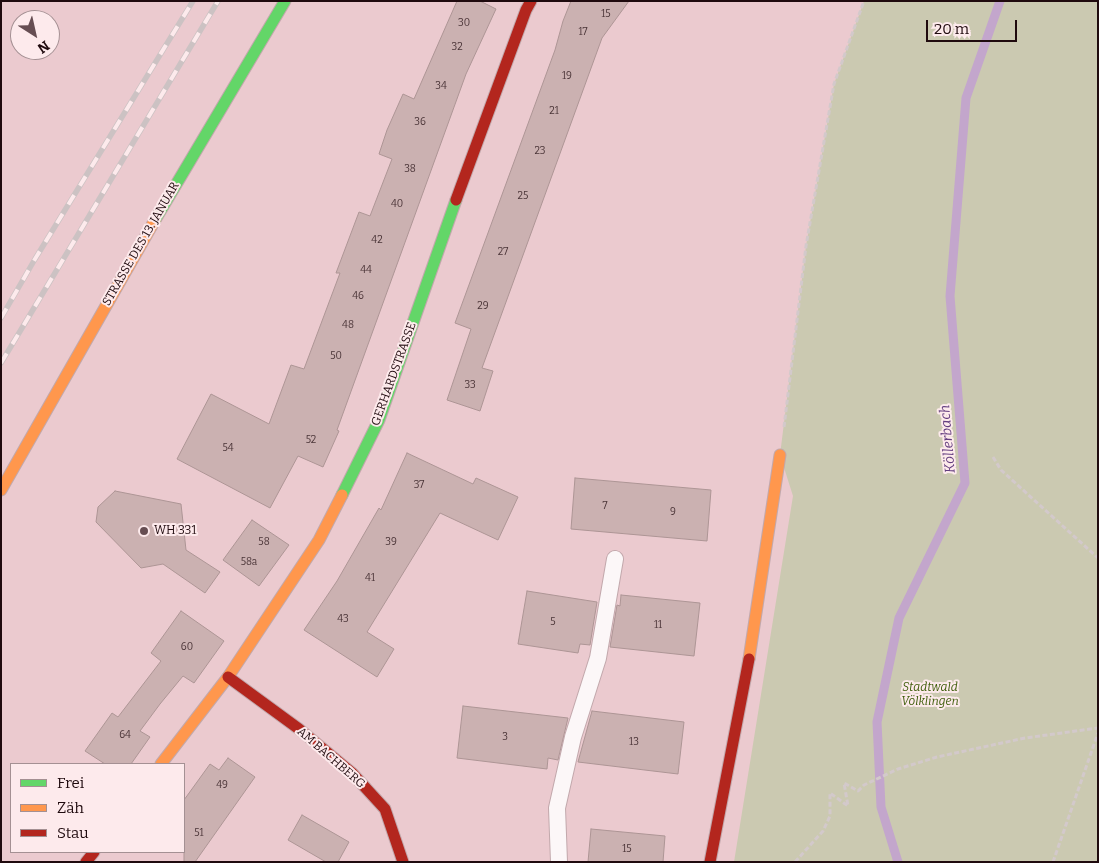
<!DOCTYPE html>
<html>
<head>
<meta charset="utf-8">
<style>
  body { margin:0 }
  #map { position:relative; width:1099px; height:863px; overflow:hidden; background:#ebcacf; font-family:Bitter,serif }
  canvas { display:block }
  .frame { position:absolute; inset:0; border:2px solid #1f0a0e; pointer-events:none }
  .legend { position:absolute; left:10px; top:763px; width:175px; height:90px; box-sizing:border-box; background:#fdeaec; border:1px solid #a49093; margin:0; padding:6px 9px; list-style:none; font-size:15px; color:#1f0a0e }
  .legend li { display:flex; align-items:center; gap:10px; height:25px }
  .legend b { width:25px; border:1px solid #a49093 }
  .north { position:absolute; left:10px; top:10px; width:50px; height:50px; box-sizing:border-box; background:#fdeaec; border:1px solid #a49093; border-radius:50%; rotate:145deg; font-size:14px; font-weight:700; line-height:20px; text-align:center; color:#1f0a0e }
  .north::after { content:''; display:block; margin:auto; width:18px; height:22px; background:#664d52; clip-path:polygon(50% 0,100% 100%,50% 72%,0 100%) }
  .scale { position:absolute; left:926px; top:20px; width:91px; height:22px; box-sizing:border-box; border:2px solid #1f0a0e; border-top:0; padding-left:6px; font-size:15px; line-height:18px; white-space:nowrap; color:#1f0a0e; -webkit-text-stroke:4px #fdeaec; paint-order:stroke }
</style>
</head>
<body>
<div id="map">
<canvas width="1099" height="863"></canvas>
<div class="frame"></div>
<ul class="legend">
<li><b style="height:6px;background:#63d668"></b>Frei</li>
<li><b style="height:6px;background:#ff974d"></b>Zäh</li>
<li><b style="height:6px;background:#b3261e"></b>Stau</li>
</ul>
<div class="north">N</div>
<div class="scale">20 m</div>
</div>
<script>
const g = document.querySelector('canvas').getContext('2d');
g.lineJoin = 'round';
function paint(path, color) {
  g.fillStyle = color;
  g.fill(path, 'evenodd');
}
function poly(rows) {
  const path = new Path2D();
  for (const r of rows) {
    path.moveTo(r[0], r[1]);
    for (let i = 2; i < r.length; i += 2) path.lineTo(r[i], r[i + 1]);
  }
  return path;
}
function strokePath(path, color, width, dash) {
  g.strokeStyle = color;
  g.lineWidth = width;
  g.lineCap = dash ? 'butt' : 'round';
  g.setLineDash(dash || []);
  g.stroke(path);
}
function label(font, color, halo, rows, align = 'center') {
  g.font = font + ' Bitter,serif';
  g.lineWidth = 4;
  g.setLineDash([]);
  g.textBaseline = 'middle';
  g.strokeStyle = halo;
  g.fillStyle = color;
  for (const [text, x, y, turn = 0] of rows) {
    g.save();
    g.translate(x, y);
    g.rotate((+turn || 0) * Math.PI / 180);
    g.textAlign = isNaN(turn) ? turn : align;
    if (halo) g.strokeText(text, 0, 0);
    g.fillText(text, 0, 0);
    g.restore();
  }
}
const green = poly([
  [864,1,1098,1,1098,862,734,862,793,496,780,455,806,246,834,84]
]);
const stream = poly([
  [898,862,881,807,877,722,899,618,965,483,950,296,966,98,1000,1]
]);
const building = poly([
  [457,1,480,1,496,9,466,74,337,430,339,431,323,467,298,456,270,508,177,459,211,394,269,424,291,365,304,369,340,273,336,273,359,212,370,216,392,159,379,154,387,130,403,94,414,99,457,1],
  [571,1,629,1,602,38,482,368,493,371,480,411,447,400,471,329,455,323,555,50,563,21,571,1],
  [407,453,473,484,476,478,518,497,498,540,440,513,367,632,394,649,377,677,304,630,337,581,379,508,381,510,407,453],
  [575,478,711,490,707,541,571,529,575,478],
  [115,491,181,504,186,550,220,572,205,593,163,564,141,568,96,522,98,507,115,491],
  [252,520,289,545,259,586,223,560,252,520],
  [527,591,597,602,590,645,580,644,578,653,518,644,527,591],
  [621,595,700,603,694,656,610,647,617,605,620,606,621,595],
  [181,611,224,641,194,683,183,676,160,704,140,731,150,737,131,764,105,764,85,751,112,713,118,717,161,661,151,653,181,611],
  [463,706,568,718,558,760,548,758,547,769,457,758,463,706],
  [592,711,684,722,678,774,578,762,592,711],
  [228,758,255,777,195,862,184,862,184,800,210,764,219,770,228,758],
  [302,815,349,842,338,862,326,862,288,840,302,815],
  [591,829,665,836,663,862,588,862,591,829]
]);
const path = poly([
  [784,427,806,246,834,84,864,1],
  [993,457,1001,470,1098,558],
  [795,862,823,831,830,816,830,793,848,806,844,783,858,791,864,785,898,769,937,757,1025,738,1098,728],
  [1053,862,1098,733]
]);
const lane = poly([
  [559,862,557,808,573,737,598,658,615,559]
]);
const fast = poly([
  [155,220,285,1],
  [342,495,379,420,456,200]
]);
const slow = poly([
  [1,490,155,220],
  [749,659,780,455],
  [161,764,228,677,319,540,342,495]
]);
const jam = poly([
  [456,200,526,10,531,1],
  [228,677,299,729,352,773,385,809,403,862],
  [86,862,94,852],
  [710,862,749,659]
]);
const rail = poly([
  [1,318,35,259,193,1],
  [1,363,218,1]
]);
const markers = [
  [144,531,5,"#664d52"]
];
const numberNames = [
  ["15",606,14],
  ["30",464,23],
  ["17",583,32],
  ["32",457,47],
  ["19",567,76],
  ["34",441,86],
  ["21",554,111],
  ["36",420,122],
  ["23",540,151],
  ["38",410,169],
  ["25",523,196],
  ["40",397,204],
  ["42",377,240],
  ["27",503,252],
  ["44",366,270],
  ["46",358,296],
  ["29",483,306],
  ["48",348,325],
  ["50",336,356],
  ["33",470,385],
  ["52",311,440],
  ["54",228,448],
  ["37",419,485],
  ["7",605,506],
  ["9",673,512],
  ["58",264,542],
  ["39",391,542],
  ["58a",249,562],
  ["41",370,578],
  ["43",343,619],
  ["5",553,622],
  ["11",658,625],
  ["60",187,647],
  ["64",125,735],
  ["3",505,737],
  ["13",634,742],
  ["49",222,785],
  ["51",199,833],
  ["15",627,849]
];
const streetNames = [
  ["STRASSE DES 13. JANUAR",141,244,-60],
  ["GERHARDSTRASSE",394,374,-70],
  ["AM BACHBERG",331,758,41]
];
const poiNames = [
  ["WH 331",154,531]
];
const parkNames = [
  ["Stadtwald",930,688],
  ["Völklingen",930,702]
];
const waterNames = [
  ["Köllerbach",948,439,-95]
];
paint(green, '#cbc9b1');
strokePath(stream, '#c3a6cc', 9);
paint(building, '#cbb1b1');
strokePath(building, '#ad9595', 1);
strokePath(lane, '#c2a8ac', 18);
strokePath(fast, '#c2a8ac', 13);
strokePath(slow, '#c2a8ac', 13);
strokePath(jam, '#c2a8ac', 13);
strokePath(path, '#d3c9cb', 3, [5, 2.5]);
strokePath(lane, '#fcf7f8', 16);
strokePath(fast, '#63d668', 11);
strokePath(slow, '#ff974d', 11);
strokePath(jam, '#b3261e', 11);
strokePath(rail, '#ccc2c3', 5.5);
strokePath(rail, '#fdeaec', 4, [11]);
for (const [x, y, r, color] of markers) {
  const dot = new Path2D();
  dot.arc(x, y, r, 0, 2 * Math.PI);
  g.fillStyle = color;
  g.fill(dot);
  strokePath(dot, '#fdeaec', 2);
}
label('10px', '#4a3437', null, numberNames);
label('12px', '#1f0a0e', '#fdeaec', streetNames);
label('12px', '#1f0a0e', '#fdeaec', poiNames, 'left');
label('italic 12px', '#405f0d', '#fdeaec', parkNames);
label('italic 14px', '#633d7f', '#fdeaec', waterNames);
</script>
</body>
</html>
